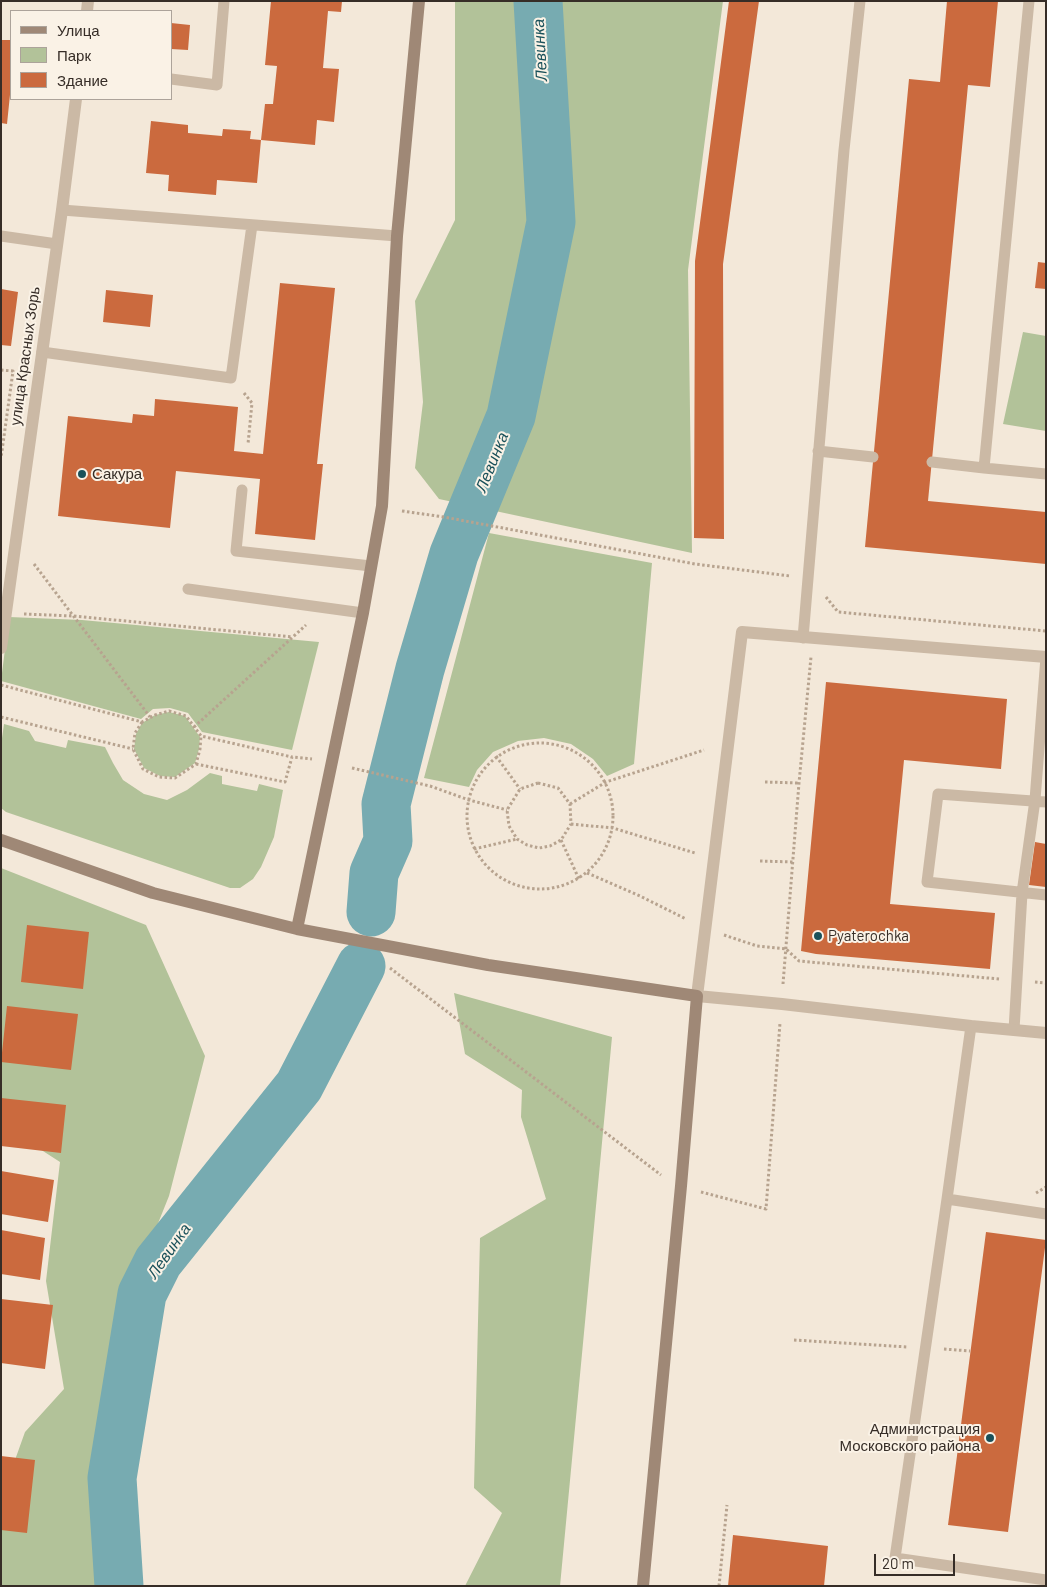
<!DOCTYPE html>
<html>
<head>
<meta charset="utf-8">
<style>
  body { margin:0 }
  #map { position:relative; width:1047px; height:1587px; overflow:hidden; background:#f3e8d9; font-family:Barlow,sans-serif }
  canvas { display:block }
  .frame { position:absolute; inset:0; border:2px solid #362d27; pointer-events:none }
  .legend { position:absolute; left:10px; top:10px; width:162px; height:90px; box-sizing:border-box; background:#faf2e6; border:1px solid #aca39a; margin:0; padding:6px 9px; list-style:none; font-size:15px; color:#362d27 }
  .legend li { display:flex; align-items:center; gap:10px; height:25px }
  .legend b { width:25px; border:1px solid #aca39a }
  .scale { position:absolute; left:874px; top:1554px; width:81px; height:22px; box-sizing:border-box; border:2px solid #362d27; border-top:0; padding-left:6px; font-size:15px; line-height:18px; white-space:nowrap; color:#362d27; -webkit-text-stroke:4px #faf2e6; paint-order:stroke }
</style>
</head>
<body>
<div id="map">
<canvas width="1047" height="1587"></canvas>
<div class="frame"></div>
<ul class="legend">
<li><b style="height:6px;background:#9f8876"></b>Улица</li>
<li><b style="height:14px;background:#b2c299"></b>Парк</li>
<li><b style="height:14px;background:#cb6a3e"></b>Здание</li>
</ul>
<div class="scale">20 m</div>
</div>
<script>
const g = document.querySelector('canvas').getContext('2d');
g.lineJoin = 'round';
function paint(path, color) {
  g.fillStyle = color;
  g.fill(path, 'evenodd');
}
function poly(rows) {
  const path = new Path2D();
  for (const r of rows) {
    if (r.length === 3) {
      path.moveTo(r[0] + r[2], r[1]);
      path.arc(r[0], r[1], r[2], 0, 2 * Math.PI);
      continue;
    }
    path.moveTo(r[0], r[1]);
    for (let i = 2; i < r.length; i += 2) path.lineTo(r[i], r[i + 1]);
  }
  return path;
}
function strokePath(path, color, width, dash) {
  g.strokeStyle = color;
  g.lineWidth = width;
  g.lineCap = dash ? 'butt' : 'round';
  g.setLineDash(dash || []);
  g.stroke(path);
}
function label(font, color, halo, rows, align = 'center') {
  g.font = font + ' Barlow,sans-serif';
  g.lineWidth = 4;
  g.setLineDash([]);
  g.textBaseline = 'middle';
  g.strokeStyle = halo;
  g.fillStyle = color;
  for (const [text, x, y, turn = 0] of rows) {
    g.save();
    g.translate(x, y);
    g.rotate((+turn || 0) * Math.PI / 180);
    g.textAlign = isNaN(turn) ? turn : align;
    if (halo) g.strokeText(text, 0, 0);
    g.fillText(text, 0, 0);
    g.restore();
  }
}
const green = poly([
  [455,1,723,1,688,270,692,553,439,499,415,468,423,402,415,301,455,220],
  [1023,332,1046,336,1046,431,1003,424],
  [489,533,652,563,634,764,607,776,593,759,571,744,544,738,518,741,493,752,477,770,469,787,424,778],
  [9,617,82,620,319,642,292,750,202,732,188,713,170,708,153,709,141,719,1,681],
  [169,712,185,716,200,737,199,749,195,763,175,777,160,776,144,768,134,749,136,734,142,723,155,715],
  [4,724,29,731,35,741,66,748,68,740,105,747,113,763,123,780,144,794,167,800,187,790,210,773,222,776,222,784,257,791,259,784,283,790,274,837,261,867,253,879,240,888,230,888,6,812,1,808,1,745],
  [1,868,146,925,205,1056,169,1196,130,1293,100,1480,107,1586,1,1586,1,1499,25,1432,64,1389,46,1281,60,1162,1,1124],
  [454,993,612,1037,560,1586,465,1586,502,1513,474,1488,480,1238,546,1199,521,1117,522,1090,465,1054]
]);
const river = poly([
  [371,912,374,873,388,841,386,804,420,669,454,554,511,416,551,222,538,1],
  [119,1586,112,1478,142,1294,158,1262,299,1086,361,966]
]);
const building = poly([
  [271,1,342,1,341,12,328,11,323,68,339,69,334,122,317,120,315,145,261,140,265,104,273,104,277,66,265,65],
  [729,1,759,1,723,264,724,539,694,538,695,261],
  [947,1,998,1,990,87,968,85,928,501,1046,512,1046,564,865,547,909,79,940,82],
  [171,23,190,25,188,50,171,49],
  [1,40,11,40,11,85,7,124,1,123],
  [151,121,188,125,188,133,222,136,223,129,251,131,250,139,261,140,257,183,217,180,216,195,168,191,169,175,146,173],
  [1038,262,1046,263,1046,289,1035,288],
  [280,283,335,288,317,464,323,464,315,540,255,534,260,479,176,471,170,528,58,516,68,416,132,423,133,414,154,416,155,399,238,407,234,451,263,454],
  [1,289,18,292,11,346,1,345],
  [106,290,153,295,150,327,103,322],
  [826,682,1007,699,1001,769,904,760,890,904,995,913,990,969,816,954,801,951],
  [1035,842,1046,844,1046,887,1029,885],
  [27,925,89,932,83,989,21,982],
  [7,1006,78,1014,71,1070,1,1062],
  [1,1098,66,1105,61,1153,1,1146],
  [1,1171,54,1180,48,1222,1,1214],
  [1,1230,45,1238,40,1280,1,1274],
  [986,1232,1046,1240,1008,1532,948,1525],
  [1,1299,53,1305,45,1369,1,1363],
  [1,1456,35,1460,27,1533,1,1530],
  [733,1535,828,1546,824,1586,728,1586]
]);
const path = poly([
  [1,370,13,371,1,458],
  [244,393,252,403,248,444],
  [402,511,444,517,695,564,790,576],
  [34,564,150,717],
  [826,597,838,612,1046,631],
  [24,614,73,616,293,637],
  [1,685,142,722,155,715,169,711,186,716,201,736,292,757],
  [1,717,133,749],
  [142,722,135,733,133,749,143,769,159,777,175,778,196,764,200,749,201,736],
  [194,727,306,625],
  [540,816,73],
  [496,756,520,789],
  [196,764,285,782,292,757,312,759],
  [352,768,430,786,469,800,507,810],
  [765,782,799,783],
  [538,783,558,788,570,804,571,824,561,840,550,846,539,848,527,845,517,839,509,826,507,810,520,789,538,783],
  [570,804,606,782,704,750],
  [571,824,613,828,695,853],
  [561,840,579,879],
  [474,849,517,839],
  [760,861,793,862],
  [587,873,640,896,686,919],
  [724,935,757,946,786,949,799,961,999,979],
  [390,968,661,1175],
  [1035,982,1046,983],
  [783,984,799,783,811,657],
  [701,1192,766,1209,780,1023],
  [1036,1193,1046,1187],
  [794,1340,908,1347],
  [944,1349,970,1351],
  [719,1586,727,1505]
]);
const lane = poly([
  [1029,1,984,468,1046,474],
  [171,79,217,85,224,1],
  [62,210,397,236],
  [1,236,57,244],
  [42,352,231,378,252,225],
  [818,451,873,457],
  [932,462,984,468],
  [242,490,236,551,371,566],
  [188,589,363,613],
  [803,638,844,150,860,1],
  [1046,802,938,794,927,882,1046,895],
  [971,1026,947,1199,1046,1214],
  [1014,1030,1022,893,1035,800,1046,657],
  [947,1199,895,1558,1046,1580]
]);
const street = poly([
  [87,11,88,1],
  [1,648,62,210,76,99],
  [1046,657,742,632,697,996,782,1004,971,1026,1046,1033]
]);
const secondary = poly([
  [1,840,153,893,297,929,488,965,697,996,681,1186,643,1586],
  [297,929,363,613,382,506,397,236,419,1]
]);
const markers = [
  [82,474,5,"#1a515a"],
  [818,936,5,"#1a515a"],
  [990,1438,5,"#1a515a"]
];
const streetNames = [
  ["улица Красных Зорь",25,356,-82]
];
const poiNames = [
  ["Сакура",92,474],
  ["Pyaterochka",828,936],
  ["Администрация",980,1429,"right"],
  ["Московского района",980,1446,"right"]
];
const waterNames = [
  ["Левинка",540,50,-93],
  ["Левинка",492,462,-68],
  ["Левинка",169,1251,-55]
];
paint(green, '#b2c299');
strokePath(river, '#77abb1', 49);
paint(building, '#cb6a3e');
strokePath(path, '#b7a38f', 3, [2.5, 2.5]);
strokePath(lane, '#cbb9a5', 11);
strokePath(street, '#cbb9a5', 12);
strokePath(secondary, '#9f8876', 12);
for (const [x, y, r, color] of markers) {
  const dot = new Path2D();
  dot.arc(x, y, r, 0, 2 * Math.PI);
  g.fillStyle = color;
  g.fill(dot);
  strokePath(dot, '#faf2e6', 2);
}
label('15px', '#362d27', '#faf2e6', streetNames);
label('15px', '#362d27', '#faf2e6', poiNames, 'left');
label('italic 16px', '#1a515a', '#faf2e6', waterNames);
</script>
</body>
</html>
